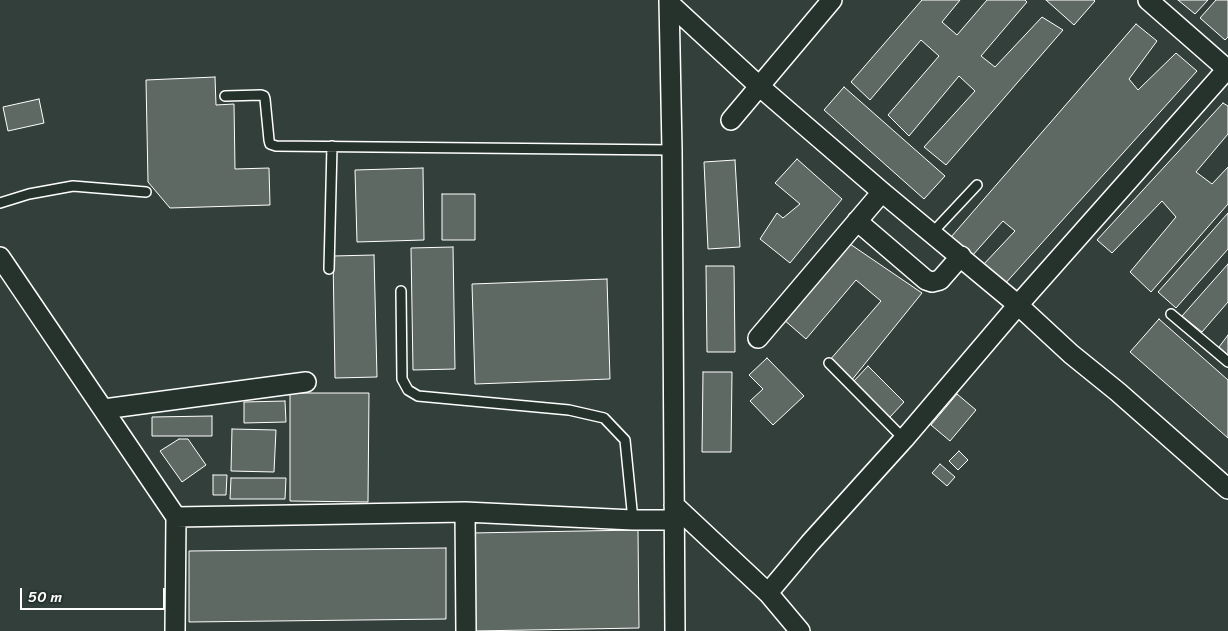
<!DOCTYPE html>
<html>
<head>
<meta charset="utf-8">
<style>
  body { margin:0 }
  #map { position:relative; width:1228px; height:631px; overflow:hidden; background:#333f3a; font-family:Sriracha,sans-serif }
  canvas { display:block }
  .scale { position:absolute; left:20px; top:588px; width:145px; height:22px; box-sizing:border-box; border:2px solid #fff; border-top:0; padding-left:6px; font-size:15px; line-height:18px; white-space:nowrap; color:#fff; -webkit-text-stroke:4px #26332d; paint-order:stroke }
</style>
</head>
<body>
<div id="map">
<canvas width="1228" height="631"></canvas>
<div class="scale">50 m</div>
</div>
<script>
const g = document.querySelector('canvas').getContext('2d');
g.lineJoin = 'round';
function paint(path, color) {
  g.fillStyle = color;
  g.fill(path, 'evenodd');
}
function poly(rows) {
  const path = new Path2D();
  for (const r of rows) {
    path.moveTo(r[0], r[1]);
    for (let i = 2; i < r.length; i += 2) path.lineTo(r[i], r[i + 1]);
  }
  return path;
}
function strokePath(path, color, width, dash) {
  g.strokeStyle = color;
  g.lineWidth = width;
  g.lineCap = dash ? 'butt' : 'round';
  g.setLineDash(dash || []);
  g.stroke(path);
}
const building = poly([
  [922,0,960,0,942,22,957,35,987,0,1025,0,1027,2,981,56,995,67,1042,17,1063,30,946,165,924,147,975,91,959,76,909,136,888,115,939,56,921,40,870,100,851,82,922,0],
  [1046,0,1094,0,1095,1,1074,25,1046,0],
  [1178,0,1208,0,1195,14,1178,0],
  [1216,0,1228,0,1228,37,1225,40,1200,18,1216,0],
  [1136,24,1157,41,1129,79,1138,90,1176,53,1197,71,1003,286,982,266,1015,231,1003,221,972,256,951,237,1136,24],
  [215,77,216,105,234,104,235,169,269,168,270,205,170,208,148,182,146,80,215,77],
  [844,87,945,176,924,199,824,110,844,87],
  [39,99,44,123,8,131,3,107,39,99],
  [1223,103,1228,106,1228,134,1196,172,1212,184,1228,167,1228,204,1151,292,1130,272,1176,217,1162,201,1112,253,1097,240,1223,103],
  [797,159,842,199,790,263,760,239,777,213,783,218,800,204,775,183,797,159],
  [735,160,740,247,708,249,704,162,735,160],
  [423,168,424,240,357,242,355,170,423,168],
  [442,194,475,194,475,240,442,240,442,194],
  [1228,213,1228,249,1176,308,1158,292,1228,213],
  [847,242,922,293,851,381,829,361,881,301,856,280,806,339,783,319,847,242],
  [453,247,455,369,413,370,411,248,453,247],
  [374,255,377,377,335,378,333,256,374,255],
  [1228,264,1228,302,1202,332,1182,316,1228,264],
  [706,266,734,266,735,352,707,352,706,266],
  [607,279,610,379,475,384,472,284,607,279],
  [1159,319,1228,380,1228,438,1130,352,1159,319],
  [1228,335,1228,355,1219,347,1228,335],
  [767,358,804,396,773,425,750,401,763,389,749,375,767,358],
  [868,366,904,402,890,417,853,382,868,366],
  [703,372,732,372,731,452,702,452,703,372],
  [290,393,369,393,368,502,290,501,290,393],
  [957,394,976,410,950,441,931,425,957,394],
  [285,401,286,422,244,423,244,402,285,401],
  [212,416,212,436,152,436,152,417,212,416],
  [232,429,276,430,274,472,231,471,232,429],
  [179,439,188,439,206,465,182,482,160,451,179,439],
  [959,451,968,460,958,470,949,461,959,451],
  [940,464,955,477,947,486,932,473,940,464],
  [213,475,227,475,226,495,213,495,213,475],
  [231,478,286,478,285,499,230,499,231,478],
  [638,530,639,628,473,631,471,533,638,530],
  [446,548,446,619,189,622,189,551,446,548]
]);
const lane = poly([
  [225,96,261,95,264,96,265,99,269,140,270,144,276,146,672,150],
  [0,203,29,194,73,186,146,192],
  [932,233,977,185],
  [329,269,332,146],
  [401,291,402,379,408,390,418,396,569,410,604,418,625,440,633,520],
  [1171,314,1228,362],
  [829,363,904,439]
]);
const street = poly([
  [669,0,672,150,675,631],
  [1148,0,1228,70],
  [669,3,759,86,882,192,1018,305,1071,354,1118,392,1228,489],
  [731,120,832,0],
  [857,221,926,280,932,282,940,280,961,256],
  [0,257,176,517,175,631],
  [758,338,882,192],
  [104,409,306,382],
  [674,505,768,593,800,631],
  [465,512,466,631],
  [176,517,465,512,633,520,673,520],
  [768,593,810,543,904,439,1018,305,1228,68]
]);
paint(building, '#5f6964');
strokePath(building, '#fff', 1);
strokePath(lane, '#fff', 12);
strokePath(street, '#fff', 22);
strokePath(lane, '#26332d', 9);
strokePath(street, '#26332d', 19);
</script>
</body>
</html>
